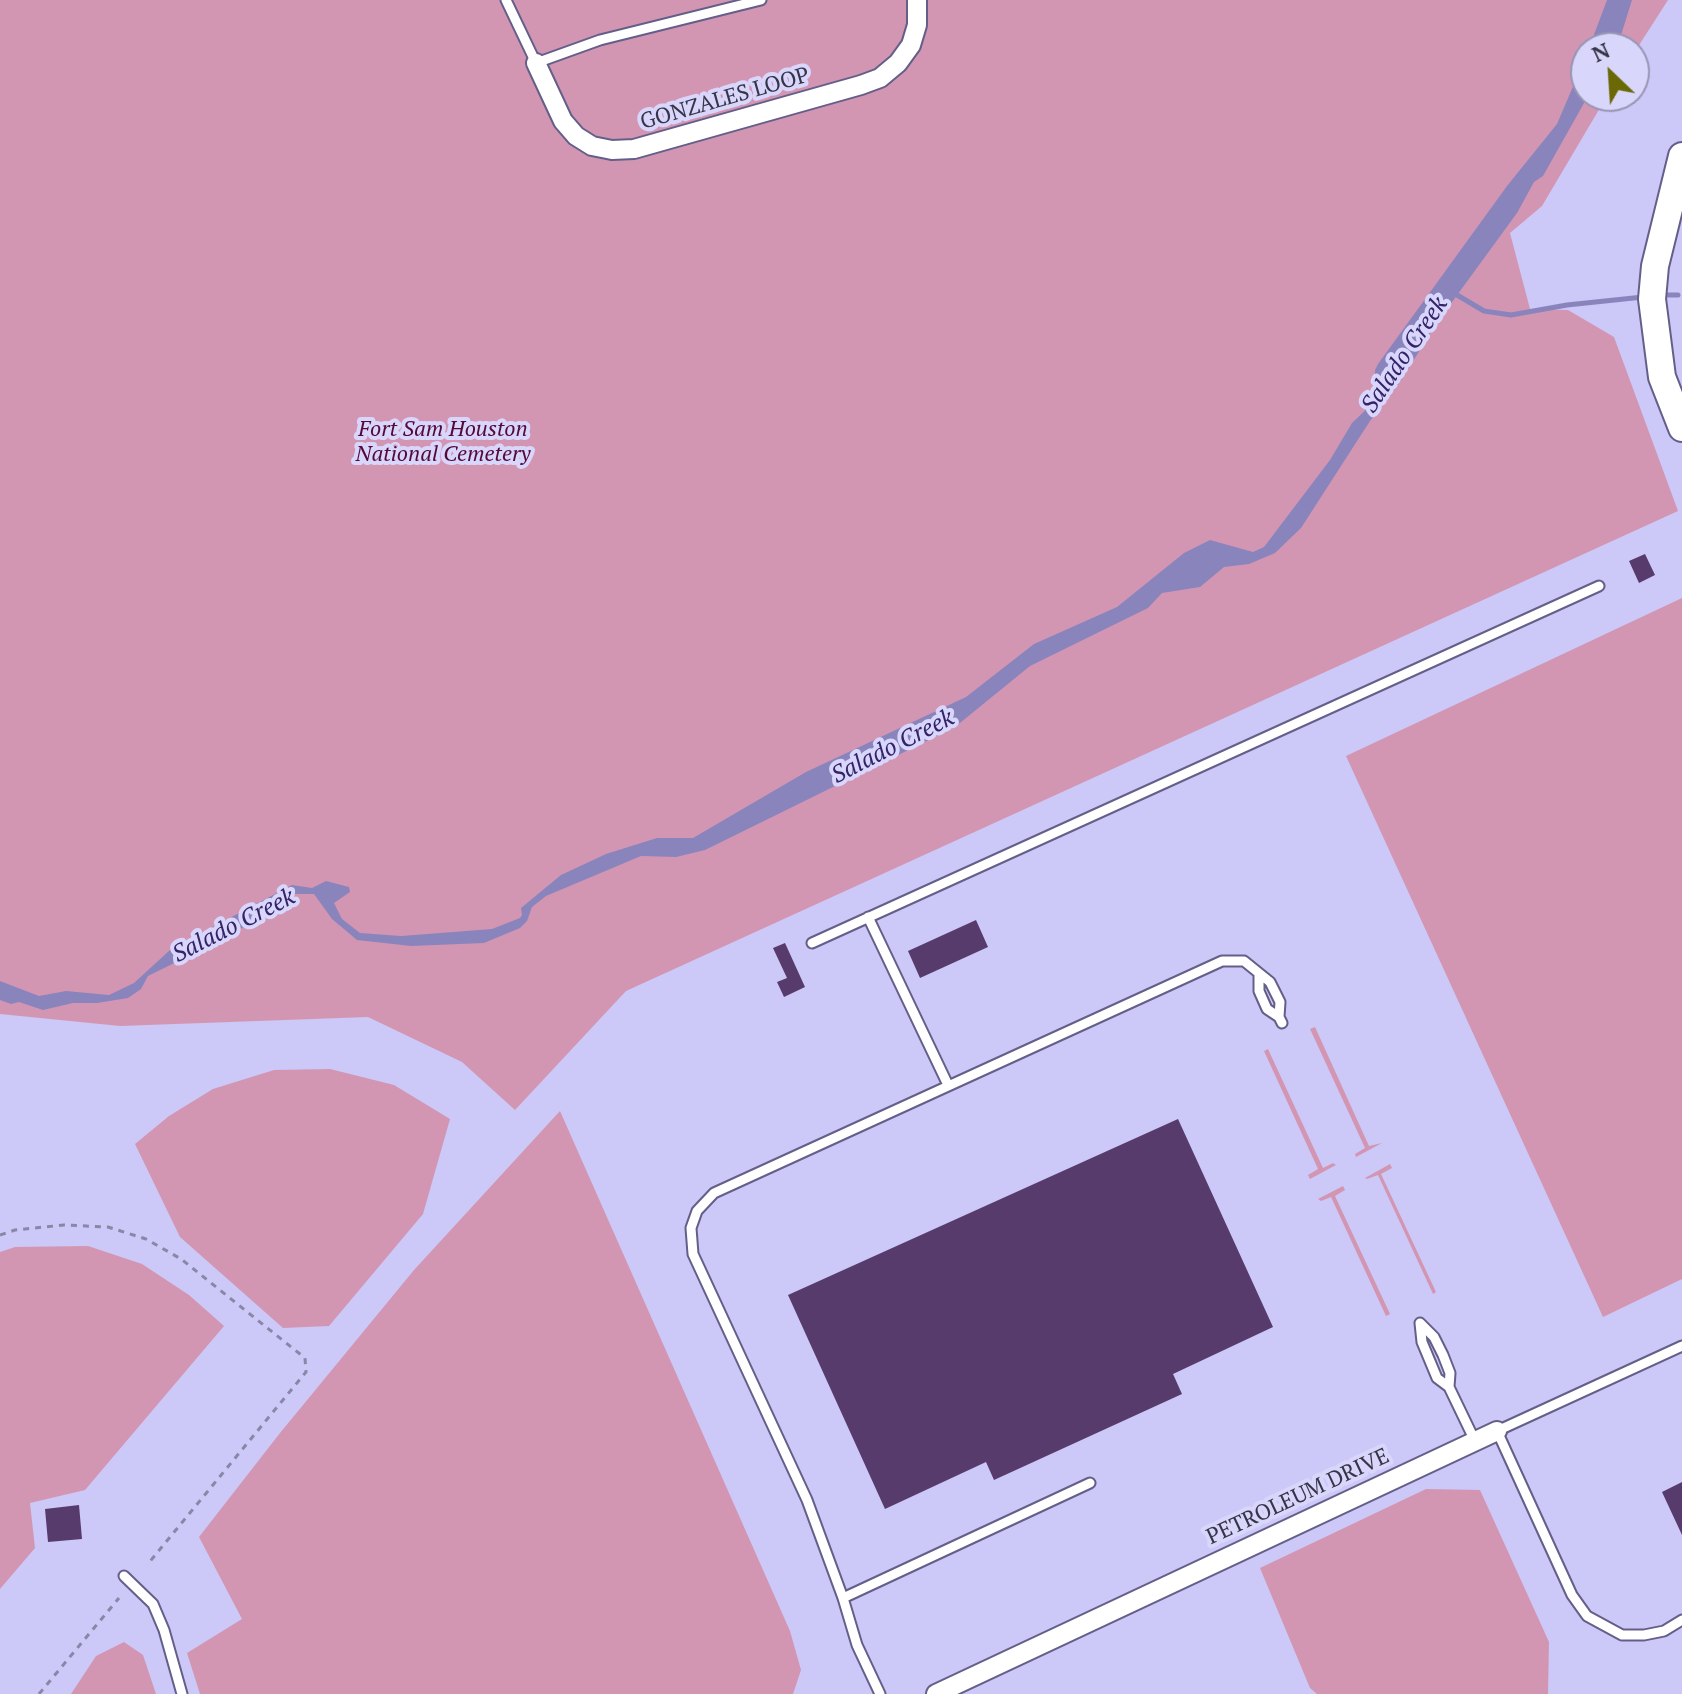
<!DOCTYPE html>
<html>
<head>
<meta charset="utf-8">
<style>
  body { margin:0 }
  #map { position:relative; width:1682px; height:1694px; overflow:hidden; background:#ccc8f7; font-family:"PT Serif",serif }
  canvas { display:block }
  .north { position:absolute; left:1570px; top:32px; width:80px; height:80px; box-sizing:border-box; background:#d9d6fc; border:2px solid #9895b4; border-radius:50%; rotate:335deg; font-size:22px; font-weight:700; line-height:32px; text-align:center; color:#363447 }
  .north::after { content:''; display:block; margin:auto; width:28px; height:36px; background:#6a6906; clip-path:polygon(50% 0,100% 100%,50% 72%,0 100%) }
</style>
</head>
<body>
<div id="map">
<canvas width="1682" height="1694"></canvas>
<div class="north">N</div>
</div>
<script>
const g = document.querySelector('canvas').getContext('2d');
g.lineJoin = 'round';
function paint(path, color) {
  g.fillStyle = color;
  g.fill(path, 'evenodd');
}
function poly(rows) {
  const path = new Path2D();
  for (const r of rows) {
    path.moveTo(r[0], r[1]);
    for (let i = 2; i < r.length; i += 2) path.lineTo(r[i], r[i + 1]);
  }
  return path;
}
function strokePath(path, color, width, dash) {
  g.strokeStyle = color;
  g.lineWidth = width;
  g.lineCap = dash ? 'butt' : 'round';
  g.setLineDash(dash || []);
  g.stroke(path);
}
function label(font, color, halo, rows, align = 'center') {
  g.font = font + ' "PT Serif",serif';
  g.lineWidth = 8;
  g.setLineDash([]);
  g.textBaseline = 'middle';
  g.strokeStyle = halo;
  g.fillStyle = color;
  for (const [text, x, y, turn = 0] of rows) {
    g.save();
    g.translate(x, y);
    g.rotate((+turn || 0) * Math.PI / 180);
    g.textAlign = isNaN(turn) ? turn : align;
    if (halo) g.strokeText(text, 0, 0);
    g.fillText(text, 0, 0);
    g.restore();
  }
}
const green = poly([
  [0,0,1668,0,1634,53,1634,48,1586,48,1586,96,1607,96,1542,206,1510,233,1530,309,1568,310,1614,337,1678,511,626,991,515,1110,462,1062,368,1017,120,1026,0,1014],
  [1682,598,1682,1279,1603,1317,1346,756],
  [1315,1027,1369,1146,1382,1143,1356,1157,1355,1154,1365,1148,1310,1029],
  [1268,1049,1323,1168,1333,1163,1336,1165,1310,1179,1308,1175,1318,1169,1264,1051],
  [330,1069,394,1085,450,1119,423,1214,329,1326,283,1328,180,1237,135,1144,169,1116,213,1089,274,1070],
  [560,1111,790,1631,801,1670,793,1694,200,1694,187,1653,242,1619,199,1537,280,1433,414,1270],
  [1390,1164,1392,1168,1381,1174,1436,1292,1433,1294,1378,1175,1367,1179,1365,1178],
  [1343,1186,1345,1190,1335,1196,1390,1314,1386,1316,1331,1197,1321,1201,1318,1199],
  [88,1246,142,1264,189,1295,224,1326,85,1490,30,1503,35,1548,0,1589,0,1252,15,1247],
  [1426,1489,1480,1490,1549,1642,1548,1694,1317,1694,1310,1688,1260,1568],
  [124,1642,143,1655,156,1694,71,1694,96,1656]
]);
const water = poly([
  [1607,0,1632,0,1617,48,1589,48],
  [1586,56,1586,96,1588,96,1543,176,1534,182,1517,213,1436,324,1402,379,1370,421,1301,528,1275,553,1249,564,1224,567,1200,587,1162,593,1148,608,1030,666,955,727,705,850,676,857,641,856,546,896,532,907,527,921,520,928,484,943,411,946,357,940,332,919,314,894,292,894,259,914,255,920,229,936,148,976,141,989,128,998,97,1003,73,1003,43,1010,19,1002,11,1004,0,1000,0,981,39,996,66,991,109,995,134,983,170,950,198,939,205,931,292,885,312,888,326,881,349,887,350,892,334,903,342,919,360,933,401,936,492,929,520,918,522,915,521,908,561,875,606,854,657,838,693,838,806,772,966,697,1034,644,1117,607,1184,553,1210,540,1253,552,1264,547,1330,460,1352,423,1375,401,1375,370,1378,364,1507,186,1557,124]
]);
const stream = poly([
  [1452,292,1484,311,1511,315,1567,305,1643,297],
  [1661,295,1678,295]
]);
const building = poly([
  [1645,554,1655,575,1639,583,1629,561],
  [976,920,988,947,920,978,908,951],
  [785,943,805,987,784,997,777,982,787,978,773,948],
  [1178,1119,1273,1327,1173,1374,1182,1394,994,1480,986,1462,885,1509,788,1295],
  [1682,1482,1682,1535,1662,1492],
  [79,1505,82,1539,48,1542,45,1509]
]);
const path = poly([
  [0,1235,15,1230,64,1225,108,1227,146,1239,181,1259,305,1358,306,1372,147,1565],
  [39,1694,119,1598]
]);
const lane = poly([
  [506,0,536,63,600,40,761,0],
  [868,917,948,1085],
  [812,943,1599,586],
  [1259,975,1259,991,1267,1009,1279,1017],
  [1420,1323,1422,1342,1437,1378,1449,1387,1475,1441],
  [1420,1323,1434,1337,1443,1355,1450,1373,1449,1387],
  [1682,1346,1497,1431,1572,1595,1587,1616,1622,1635,1644,1635,1664,1631,1682,1620],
  [124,1576,153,1604,164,1630,182,1694],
  [843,1598,1090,1483],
  [880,1694,857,1645,843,1598,807,1500,693,1254,691,1228,697,1211,714,1193,1222,961,1244,961,1270,982,1280,1002,1279,1017,1282,1023]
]);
const street = poly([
  [536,63,563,121,576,136,592,146,612,150,634,149,861,85,880,78,898,63,911,45,917,25,917,0],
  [936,1694,1497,1431]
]);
const secondary = poly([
  [1682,156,1655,266,1652,299,1662,377,1682,428]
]);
const streetNames = [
  ["GONZALES LOOP",725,99,-16],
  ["PETROLEUM DRIVE",1298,1497,-25]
];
const parkNames = [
  ["Fort Sam Houston",443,430],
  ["National Cemetery",443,455]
];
const waterNames = [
  ["Salado Creek",1405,355,-56],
  ["Salado Creek",893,747,-27],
  ["Salado Creek",234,926,-27]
];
paint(green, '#d296b3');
paint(water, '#8a84bd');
strokePath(stream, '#8a84bd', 5);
paint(building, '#573b6c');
strokePath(lane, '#645f89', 13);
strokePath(street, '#645f89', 22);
strokePath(secondary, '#645f89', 30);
strokePath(path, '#8986a8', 3, [6, 6]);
strokePath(lane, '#fff', 9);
strokePath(street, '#fff', 18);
strokePath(secondary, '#fff', 26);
label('22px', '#363447', '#d9d6fc', streetNames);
label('italic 22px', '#540937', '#d9d6fc', parkNames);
label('italic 24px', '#332367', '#d9d6fc', waterNames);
</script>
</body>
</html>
